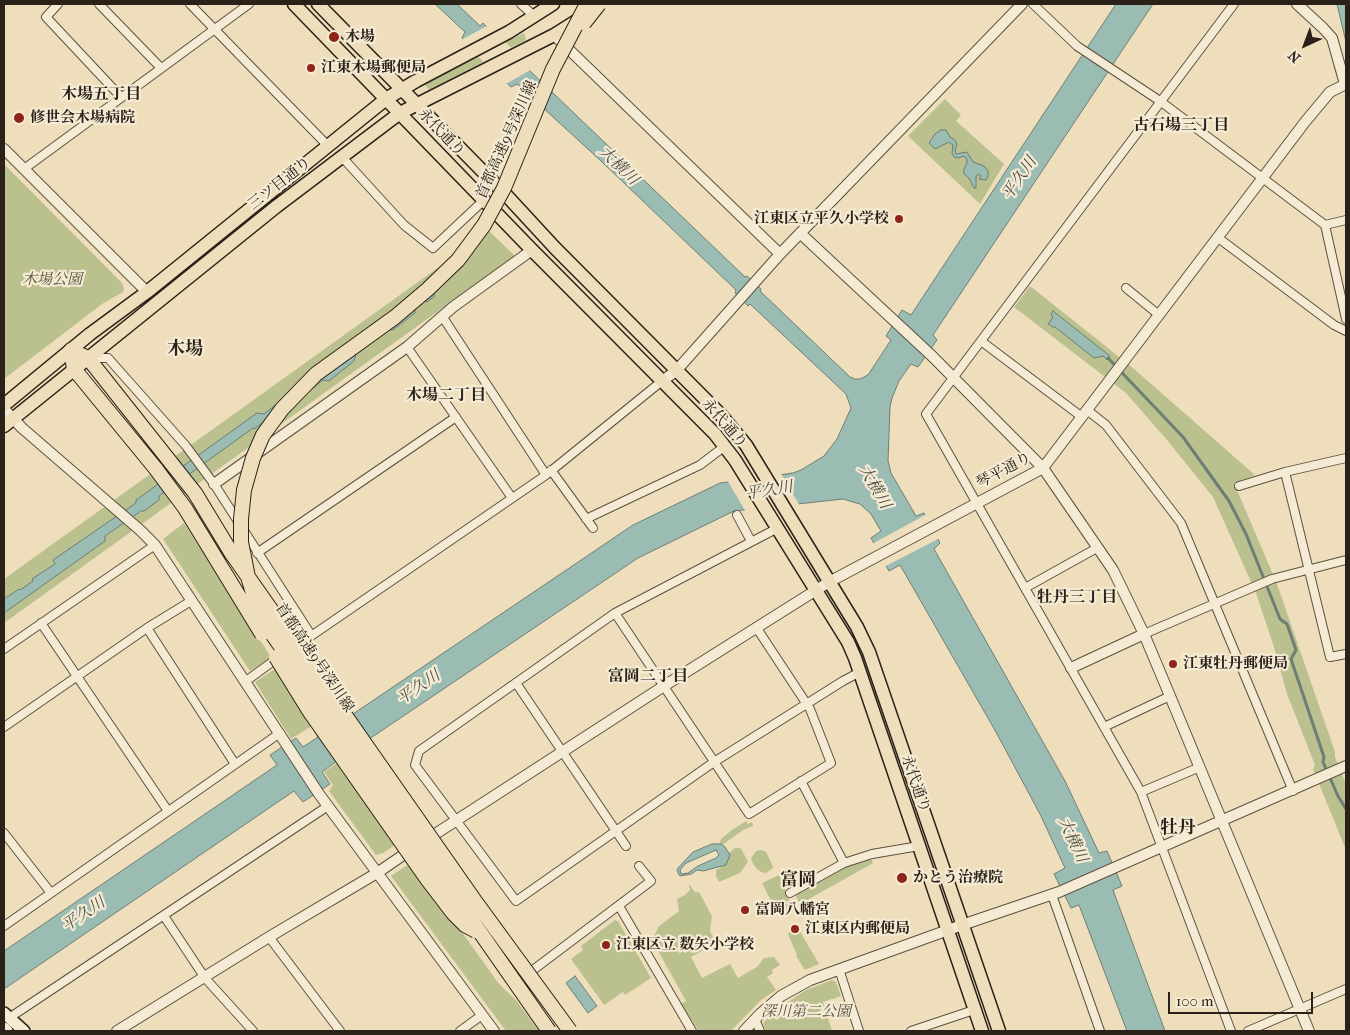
<!DOCTYPE html>
<html>
<head>
<meta charset="utf-8">
<style>
  body { margin:0 }
  #map { position:relative; width:1350px; height:1035px; overflow:hidden; background:#efdebc; font-family:"IM FELL French Canon",serif }
  canvas { display:block }
  .frame { position:absolute; inset:0; border:5px solid #2a2218; pointer-events:none }
  .north { position:absolute; left:1280px; top:20px; width:50px; height:50px; -webkit-text-stroke:4px #f5ead3; paint-order:stroke; rotate:223deg; font-size:14px; font-weight:700; line-height:20px; text-align:center; color:#2a2218 }
  .north::after { content:''; display:block; margin:auto; width:18px; height:22px; background:#2a2218; clip-path:polygon(50% 0,100% 100%,50% 72%,0 100%) }
  .scale { position:absolute; left:1168px; top:992px; width:145px; height:22px; box-sizing:border-box; border:2px solid #2a2218; border-top:0; padding-left:6px; font-size:15px; line-height:18px; white-space:nowrap; color:#2a2218; -webkit-text-stroke:4px #f5ead3; paint-order:stroke }
</style>
</head>
<body>
<div id="map">
<canvas width="1350" height="1035"></canvas>
<div class="frame"></div>
<div class="north">N</div>
<div class="scale">100 m</div>
</div>
<script>
const g = document.querySelector('canvas').getContext('2d');
g.lineJoin = 'round';
function paint(path, color) {
  g.fillStyle = color;
  g.fill(path, 'evenodd');
}
function poly(rows) {
  const path = new Path2D();
  for (const r of rows) {
    path.moveTo(r[0], r[1]);
    for (let i = 2; i < r.length; i += 2) path.lineTo(r[i], r[i + 1]);
  }
  return path;
}
function strokePath(path, color, width, dash) {
  g.strokeStyle = color;
  g.lineWidth = width;
  g.lineCap = dash ? 'butt' : 'round';
  g.setLineDash(dash || []);
  g.stroke(path);
}
function label(font, color, halo, rows, align = 'center') {
  g.font = font + ' "IM FELL French Canon","Noto Serif JP",serif';
  g.lineWidth = 4.5;
  g.setLineDash([]);
  g.textBaseline = 'middle';
  g.strokeStyle = halo;
  g.fillStyle = color;
  for (const [text, x, y, turn = 0] of rows) {
    g.save();
    g.translate(x, y);
    g.rotate((+turn || 0) * Math.PI / 180);
    g.textAlign = isNaN(turn) ? turn : align;
    if (halo) g.strokeText(text, 0, 0);
    g.fillText(text, 0, 0);
    g.restore();
  }
}
const green = poly([
  [524,33,526,40,429,90,425,85,439,76],
  [945,99,961,115,956,121,1004,164,980,204,908,136],
  [4,164,122,283,124,289,123,292,102,304,4,379],
  [489,231,515,256,4,623,4,579],
  [1030,286,1133,368,1255,475,1234,483,1277,584,1335,752,1335,757,1346,784,1346,850,1313,769,1315,765,1287,694,1274,647,1256,593,1213,497,1167,440,1126,393,1014,307],
  [184,523,271,657,250,671,163,539],
  [278,667,315,724,291,739,255,682],
  [338,762,398,843,383,853,376,855,329,791,333,785,324,772],
  [746,821,748,824,752,822,753,826,743,830,718,848,715,844,720,843,721,839,732,830],
  [735,848,740,848,742,850,748,862,740,873,719,882,716,876,716,870,722,867,727,855],
  [761,850,766,852,772,864,773,868,766,873,761,872,757,869,753,864,751,858,756,851],
  [871,859,873,863,800,904,796,896,798,893,848,865],
  [412,862,499,984,516,1000,539,1031,506,1031,391,876],
  [779,875,791,903,787,911,778,915,762,883],
  [689,884,695,892,699,892,712,916,710,931,716,943,691,957,702,978,730,964,738,978,757,967,764,958,774,957,780,965,772,970,773,973,767,977,776,990,761,1000,731,1031,699,1031,681,1004,686,1001,652,940,659,926,679,911,677,899,685,895,690,890],
  [615,920,618,921,651,978,625,995,623,992,604,1005,571,959,583,950,581,946],
  [799,930,819,964,805,970,796,956,797,955,788,934,790,931],
  [832,980,836,982,841,996,823,1002,832,1031,766,1031,763,1023,775,1011,806,990]
]);
const water = poly([
  [435,4,457,4,480,26,483,23,529,70,745,277,747,276,761,289,760,291,850,377,855,379,860,379,868,375,891,340,886,336,902,310,911,315,1116,4,1153,4,933,335,937,340,918,367,911,364,899,381,892,398,890,407,888,461,891,473,916,516,924,513,940,543,934,549,1065,781,1099,853,1107,851,1122,886,1113,890,1165,1031,1127,1031,1079,905,1071,908,1054,874,1065,868,1041,816,996,732,900,565,889,571,871,538,881,531,871,514,860,504,843,499,734,511,638,558,338,760,322,772,330,784,303,802,294,791,4,989,4,951,277,765,270,755,296,738,303,747,318,737,315,732,350,709,353,714,633,525,720,483,793,473,801,470,824,456,837,439,851,408,846,394,750,304,748,306,735,293,736,290,601,161,517,84,511,87,462,38,465,32,435,4],
  [1337,4,1346,4,1346,42,1337,4],
  [941,130,946,130,950,137,955,140,957,144,955,150,956,154,967,152,973,162,984,166,988,171,988,176,986,180,979,179,981,176,979,174,976,176,976,188,974,188,969,178,964,174,964,169,967,163,967,159,963,156,959,158,954,157,952,153,953,145,949,142,935,149,929,143,935,134,941,130],
  [427,285,435,296,427,302,423,299,415,307,415,313,393,330,387,329,356,354,354,361,329,381,323,380,269,423,262,423,254,429,253,428,159,496,159,500,144,511,141,511,105,536,105,541,4,613,4,599,19,589,20,590,33,581,32,579,55,564,53,560,136,503,136,500,257,413,264,414,427,285],
  [1053,311,1110,356,1107,360,1103,356,1094,358,1055,327,1053,327,1048,324,1053,317,1051,315,1053,311],
  [712,844,721,844,725,847,730,855,726,865,703,871,697,870,691,874,680,876,677,871,678,868,693,852,712,844],
  [716,850,719,855,716,858,698,866,688,873,681,874,680,870,686,863,716,850],
  [575,976,597,1006,588,1013,566,983,575,976]
]);
const pier = poly([
  [489,25,532,69,506,84,461,40],
  [780,472,800,506,746,512,727,480],
  [927,514,940,538,884,567,872,544]
]);
const stream = poly([
  [1108,358,1183,437,1229,501,1246,534,1280,619,1287,624,1296,650,1291,659,1324,757,1323,762,1338,796,1346,809]
]);
const minor = poly([
  [58,4,46,17,121,97],
  [99,4,161,68],
  [190,4,328,146],
  [521,4,534,16],
  [1033,4,1077,46,1160,101,1325,225,1346,220],
  [341,156,404,225,433,248,484,200],
  [24,169,249,4],
  [1325,225,1346,319],
  [1217,237,1334,325,1346,331],
  [1126,288,1159,315],
  [442,316,546,475],
  [981,341,1082,417],
  [407,347,512,498],
  [90,358,108,358,186,446,214,484,311,635],
  [1087,410,1106,425,1181,523,1293,791],
  [551,470,593,528],
  [1285,472,1330,657,1346,654],
  [1239,486,1285,472,1346,458],
  [737,515,751,541],
  [586,519,700,465,725,446],
  [776,529,615,613,419,751,415,765,516,901,714,762,843,681,860,672],
  [257,553,456,417],
  [1025,588,1097,548],
  [615,613,749,814,831,763,810,709,756,627],
  [41,623,168,811],
  [147,628,235,764],
  [1144,634,1272,579,1346,560],
  [295,647,546,475,662,381],
  [4,649,155,545],
  [246,681,279,657],
  [516,683,626,846],
  [4,727,147,628,191,601],
  [1104,727,1170,696],
  [801,781,844,863],
  [1141,792,1200,767],
  [4,833,51,893],
  [790,893,844,863,872,854,919,846],
  [1052,895,1100,1031],
  [619,906,692,1031],
  [164,916,205,978,253,1031],
  [4,926,280,733],
  [269,937,340,1031],
  [839,969,859,1031],
  [533,970,651,881,639,866],
  [9,1018,328,806],
  [755,1019,760,1031],
  [460,1031,482,1015],
  [911,1031,974,1010],
  [1231,1031,1141,792,926,414,1234,4],
  [1248,1031,1346,989]
]);
const tertiary = poly([
  [1297,4,1323,28,1332,38,1345,84],
  [554,35,780,254],
  [4,149,147,292],
  [800,233,932,356,1043,468,1113,570,1144,634,1170,696,1309,1031],
  [662,381,676,371,780,254,1022,4],
  [4,409,22,428,140,530,155,545,319,794,494,1031],
  [214,484,407,347,453,307,532,250],
  [1071,668,1144,634],
  [426,840,664,686,829,582,1043,468,1305,122,1330,92,1346,84],
  [117,1031,269,937,377,873,412,849],
  [744,1031,760,1014,781,996,810,980,962,925,1059,892,1346,766]
]);
const secondary = poly([
  [4,1013,24,1031],
  [4,1028,7,1031]
]);
const primary = poly([
  [294,4,532,250,715,434,735,460,848,642,855,658,982,1031],
  [318,4,507,196,555,248,721,415,746,445,857,627,869,652,999,1031],
  [4,405,90,334,147,292,386,99,416,81,509,32,553,4],
  [4,426,277,206,388,122,400,113,554,35,581,18]
]);
const motorway = poly([
  [71,350,74,369,156,469],
  [71,350,88,358,168,459],
  [471,908,515,967]
]);
const motorwayBridge = poly([
  [584,23,599,4],
  [168,459,195,493,232,554,324,685,475,901,570,1031],
  [156,469,185,508,262,634],
  [276,657,310,712,427,879,453,913,465,925,476,931],
  [549,1031,270,631,257,606,248,577,241,542,241,519,244,490,253,458,263,435,282,409,316,374,395,317,428,289,458,260,484,225,504,188,553,69,587,4]
]);
const markers = [
  [334,37,6,"#8f2418"],
  [311,68,5,"#8f2418"],
  [19,118,6,"#8f2418"],
  [899,219,5,"#8f2418"],
  [1173,664,5,"#8f2418"],
  [902,878,6,"#8f2418"],
  [745,910,5,"#8f2418"],
  [795,929,5,"#8f2418"],
  [606,945,5,"#8f2418"]
];
const poiNames = [
  ["木場",345,37],
  ["江東木場郵便局",321,68],
  ["修世会木場病院",30,118],
  ["江東区立平久小学校",889,219,"right"],
  ["江東牡丹郵便局",1183,664],
  ["かとう治療院",913,878],
  ["富岡八幡宮",755,910],
  ["江東区内郵便局",805,929],
  ["江東区立 数矢小学校",616,945]
];
const streetNames = [
  ["永代通り",441,133,46],
  ["首都高速9号深川線",507,140,-66],
  ["三ツ目通り",280,184,-38],
  ["永代通り",724,424,49],
  ["琴平通り",1004,471,-28],
  ["首都高速9号深川線",314,658,56],
  ["永代通り",915,784,71]
];
const parkNames = [
  ["木場公園",52,280],
  ["深川第二公園",806,1012]
];
const neighbourhoodNames = [
  ["木場五丁目",101,95],
  ["古石場三丁目",1181,126],
  ["木場二丁目",446,396],
  ["牡丹三丁目",1077,598],
  ["富岡二丁目",648,677]
];
const waterNames = [
  ["大横川",618,166,44],
  ["平久川",1020,179,-56],
  ["大横川",874,487,60],
  ["平久川",769,491,-9],
  ["平久川",419,688,-34],
  ["大横川",1072,840,65],
  ["平久川",84,915,-34]
];
const quarterNames = [
  ["木場",185,350],
  ["牡丹",1178,829],
  ["富岡",798,881]
];
paint(green, '#bac18f');
paint(water, '#9abcb3');
strokePath(water, '#6d7e75', 1);
paint(pier, '#efdebc');
strokePath(stream, '#6d7e75', 3);
strokePath(minor, '#5b5141', 10);
strokePath(tertiary, '#5b5141', 12);
strokePath(secondary, '#2a2218', 14);
strokePath(primary, '#2a2218', 15);
strokePath(motorway, '#2a2218', 16);
strokePath(minor, '#f5ead3', 8);
strokePath(tertiary, '#f5ead3', 10);
strokePath(secondary, '#f5ead3', 11);
strokePath(primary, '#efdebc', 12);
strokePath(motorway, '#efdebc', 14);
strokePath(motorwayBridge, '#2a2218', 16, []);
strokePath(motorwayBridge, '#efdebc', 14);
for (const [x, y, r, color] of markers) {
  const dot = new Path2D();
  dot.arc(x, y, r, 0, 2 * Math.PI);
  g.fillStyle = color;
  g.fill(dot);
  strokePath(dot, '#f5ead3', 2);
}
label('bold 15px', '#2a2218', '#f5ead3', poiNames, 'left');
label('15px', '#2a2218', '#f5ead3', streetNames);
label('italic 15px', '#55523c', '#f5ead3', parkNames);
label('bold 16px', '#2a2218', '#f5ead3', neighbourhoodNames);
label('italic 16px', '#4c5046', '#f5ead3', waterNames);
label('bold 18px', '#2a2218', '#f5ead3', quarterNames);
</script>
</body>
</html>
